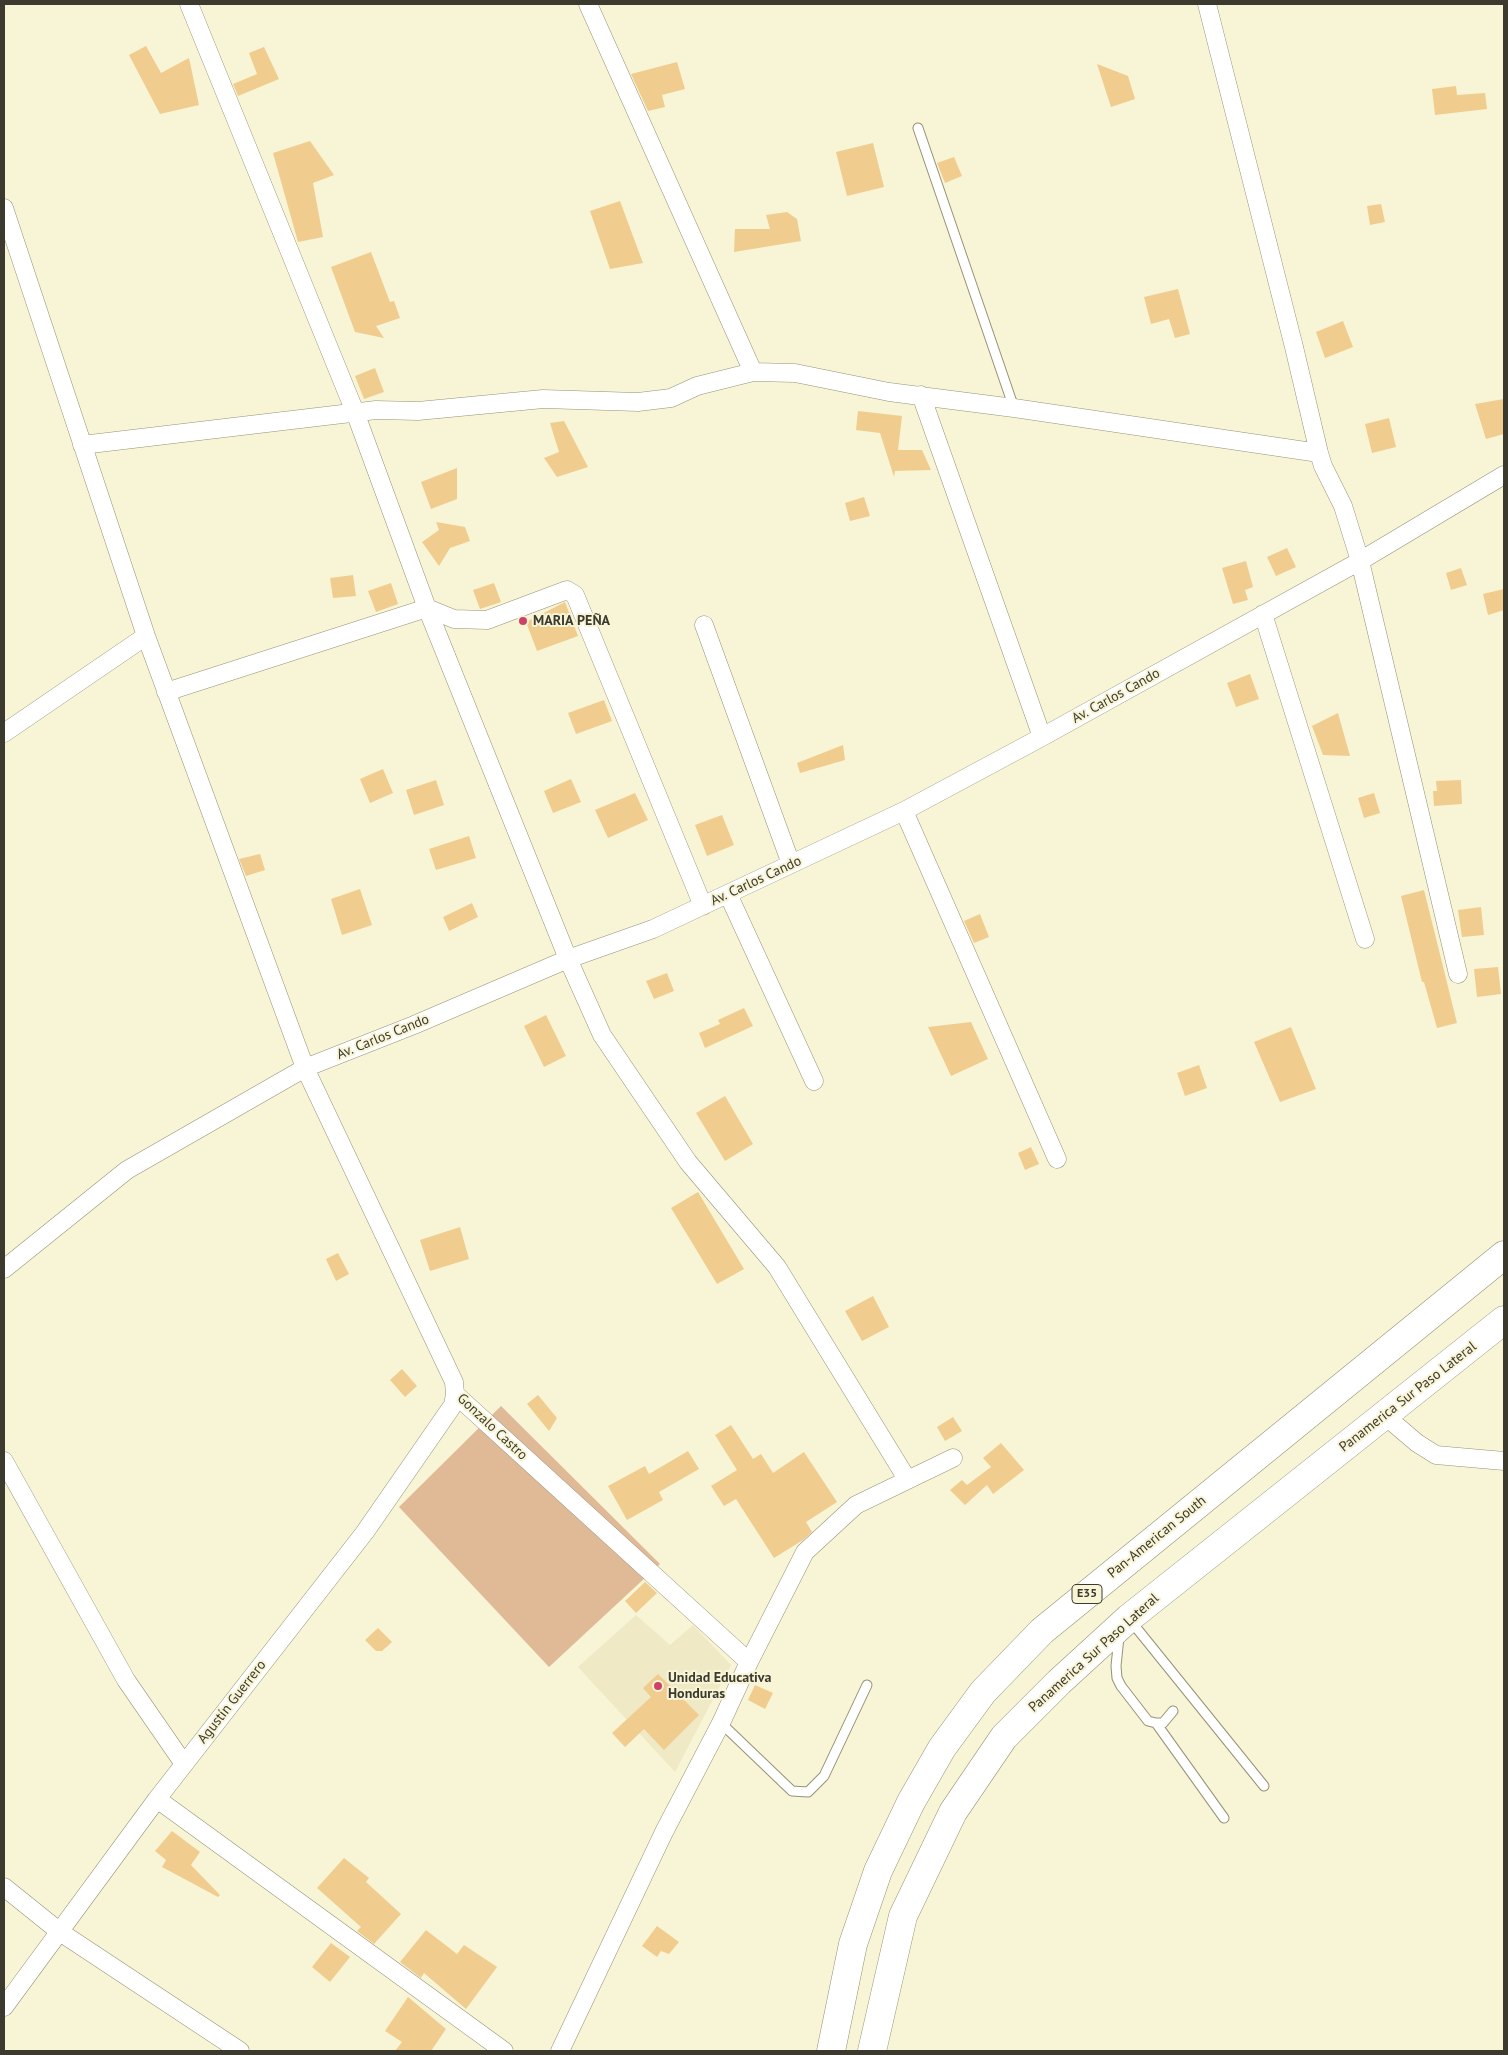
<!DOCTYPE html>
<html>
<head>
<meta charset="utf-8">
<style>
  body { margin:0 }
  #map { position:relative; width:1508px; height:2055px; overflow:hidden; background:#f8f4d6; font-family:"PT Sans",sans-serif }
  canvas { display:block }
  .frame { position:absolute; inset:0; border:5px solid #3c3a2f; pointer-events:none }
</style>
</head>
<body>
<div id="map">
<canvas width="1508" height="2055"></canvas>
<div class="frame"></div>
</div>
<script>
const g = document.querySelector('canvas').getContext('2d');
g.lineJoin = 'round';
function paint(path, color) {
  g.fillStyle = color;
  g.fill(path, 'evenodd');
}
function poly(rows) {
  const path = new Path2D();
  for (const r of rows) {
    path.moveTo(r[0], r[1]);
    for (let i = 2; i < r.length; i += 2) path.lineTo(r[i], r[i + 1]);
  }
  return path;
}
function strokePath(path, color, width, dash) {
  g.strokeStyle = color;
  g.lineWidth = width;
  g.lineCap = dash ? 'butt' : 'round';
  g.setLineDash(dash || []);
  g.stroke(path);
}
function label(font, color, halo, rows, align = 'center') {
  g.font = font + ' "PT Sans",sans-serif';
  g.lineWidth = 4;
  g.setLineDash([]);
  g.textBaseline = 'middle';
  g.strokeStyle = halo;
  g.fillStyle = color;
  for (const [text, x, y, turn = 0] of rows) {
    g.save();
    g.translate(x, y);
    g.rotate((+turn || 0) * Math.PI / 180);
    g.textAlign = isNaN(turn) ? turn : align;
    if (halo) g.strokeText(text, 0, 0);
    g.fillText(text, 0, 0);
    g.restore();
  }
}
const built = poly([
  [636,1615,670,1645,693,1625,731,1665,675,1772,578,1667]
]);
const green = poly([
  [501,1406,660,1564,549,1667,399,1507]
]);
const building = poly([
  [146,46,161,73,189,58,199,105,160,114,129,55],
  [264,47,279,79,238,96,233,84,257,74,249,53],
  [677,62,685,89,662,95,665,107,648,111,631,74],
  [1097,64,1128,76,1135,99,1111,107],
  [1456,86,1457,95,1485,93,1487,109,1435,115,1432,89],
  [310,141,334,175,313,183,323,237,298,242,273,153],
  [873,143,884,187,847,196,836,152],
  [954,157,962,176,945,183,937,163],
  [620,201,643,263,610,269,590,211],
  [1381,204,1385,222,1370,225,1367,206],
  [787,212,797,219,801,241,734,252,735,229,770,229,766,215],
  [371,252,390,302,394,301,400,318,376,326,384,338,355,332,331,267],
  [1178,289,1190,334,1175,338,1169,319,1151,324,1144,297],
  [1343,321,1353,347,1325,358,1316,332],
  [375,368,384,392,364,399,355,376],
  [1504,399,1504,434,1486,439,1475,404],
  [858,411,902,416,898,450,922,450,931,470,895,471,894,477,880,433,856,430],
  [1389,418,1396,447,1372,453,1365,424],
  [564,421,588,467,557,477,544,458,559,452,550,423],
  [457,468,457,499,431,509,421,482],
  [864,497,870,516,850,521,845,503],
  [436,522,465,527,470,541,450,548,439,566,422,542,439,530],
  [1287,548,1296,567,1276,576,1267,557],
  [1246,561,1253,587,1245,590,1248,600,1233,604,1222,568],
  [1461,568,1467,585,1451,590,1446,573],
  [353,575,356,596,333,598,330,578],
  [391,583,398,604,376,612,368,591],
  [494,583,501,602,480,609,473,590],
  [1504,589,1504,610,1488,615,1483,594],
  [565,602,578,636,537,651,526,622],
  [1250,674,1259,699,1236,707,1227,683],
  [604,700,612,721,576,734,568,713],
  [1338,713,1350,756,1323,755,1312,726],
  [843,745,845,760,800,773,797,763],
  [383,769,393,793,370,803,360,779],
  [571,779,581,802,553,813,544,791],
  [436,780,444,805,414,815,406,790],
  [1461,780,1462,804,1434,806,1433,791,1437,791,1436,781],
  [635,793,648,820,608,838,595,810],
  [1374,793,1380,813,1364,818,1358,798],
  [722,815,734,845,707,856,695,825],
  [469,836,476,858,436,870,429,849],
  [260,854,265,870,246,876,239,859],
  [360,889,372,925,342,935,331,899],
  [1424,890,1457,1023,1437,1028,1424,982,1422,982,1401,896],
  [472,903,478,917,449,931,443,917],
  [1481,907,1484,935,1462,937,1458,910],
  [980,914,989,937,974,943,964,921],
  [1498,967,1501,994,1477,997,1474,969],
  [667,973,674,991,654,999,646,981],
  [744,1008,753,1026,705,1048,699,1033,720,1024,718,1020],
  [546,1015,566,1056,544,1067,524,1026],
  [971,1022,988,1059,951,1076,928,1027],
  [1291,1027,1316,1089,1280,1102,1254,1042],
  [1199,1065,1207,1088,1185,1096,1177,1073],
  [725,1096,753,1144,725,1161,696,1113],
  [1031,1147,1039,1164,1025,1170,1018,1153],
  [698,1192,744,1269,717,1284,671,1208],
  [460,1227,469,1259,430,1271,420,1240],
  [338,1253,349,1274,336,1281,326,1259],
  [873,1296,889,1327,862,1341,845,1311],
  [402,1369,417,1386,405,1397,390,1380],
  [538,1395,557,1418,549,1431,527,1404],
  [953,1417,962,1431,945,1441,937,1427],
  [731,1425,753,1459,761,1454,773,1473,804,1452,837,1502,806,1522,812,1532,803,1540,774,1558,736,1499,724,1506,711,1486,737,1470,715,1435],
  [1001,1443,1024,1470,993,1494,987,1485,965,1505,950,1490,962,1480,967,1485,991,1467,983,1458],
  [688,1451,699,1469,659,1492,663,1500,627,1520,608,1486,645,1466,649,1474],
  [645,1582,657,1593,636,1613,625,1601],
  [378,1628,392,1642,382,1651,376,1651,365,1640],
  [658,1674,699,1715,664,1750,644,1729,625,1747,612,1733,651,1697,643,1688],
  [755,1685,773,1693,765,1709,748,1700],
  [172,1831,200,1852,191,1865,220,1895,218,1897,162,1867,166,1860,155,1851],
  [344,1858,369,1878,366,1882,401,1914,374,1944,357,1931,361,1927,317,1888],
  [657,1926,679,1942,669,1954,661,1951,657,1957,642,1946],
  [426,1930,457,1954,464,1945,497,1967,466,2009,424,1973,421,1978,400,1962],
  [331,1943,350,1957,330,1982,312,1967],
  [408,1997,446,2029,431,2051,395,2051,402,2042,385,2031]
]);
const lane = poly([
  [918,128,1014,408],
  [1130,1620,1264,1786],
  [1119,1637,1116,1666,1117,1678,1121,1686,1148,1721,1156,1723,1163,1723,1173,1711],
  [721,1723,792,1791,808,1792,824,1776,867,1685],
  [1156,1723,1224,1818]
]);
const street = poly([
  [189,4,355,412,427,608,568,959,602,1035,688,1162,777,1267,907,1479],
  [588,4,753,372],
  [1207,4,1294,347,1319,453,1323,466,1343,506,1360,561,1458,974],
  [4,208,146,636,305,1068,454,1382,455,1394,749,1662],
  [921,395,1042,737],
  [82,445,376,410,418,411,543,399,638,402,671,398,697,386,753,372,795,373,889,392,1014,408,1319,453],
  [1263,614,1365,939],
  [704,625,791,864],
  [166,692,427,608,454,619,487,620,567,590,575,595,703,906],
  [4,733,146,636],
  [904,811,1057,1159],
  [728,894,814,1081],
  [4,1269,127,1170,305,1068,414,1025,568,959,653,929,904,811,1042,737,1360,561,1504,475],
  [1384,1415,1417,1443,1436,1455,1504,1461],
  [4,1461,126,1680,184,1764],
  [157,1799,504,2051],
  [4,1887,60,1932,240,2051],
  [4,2007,157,1799,365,1532,453,1405,455,1394],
  [560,2051,664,1832,721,1723,749,1662,805,1552,856,1505,953,1458]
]);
const highway = poly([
  [831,2051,853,1944,878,1871,911,1802,942,1748,983,1692,1042,1631,1504,1255],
  [872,2051,903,1916,953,1812,1004,1737,1059,1682,1129,1618,1504,1320]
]);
const markers = [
  [523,621,5,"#cf4068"],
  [658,1686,5,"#cf4068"]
];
const shields = [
  [1087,1594,30]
];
const shieldNames = [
  ["E35",1087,1594]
];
const poiNames = [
  ["MARIA PEÑA",533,621],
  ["Unidad Educativa",668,1678],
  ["Honduras",668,1694]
];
const streetNames = [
  ["Av. Carlos Cando",1116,696,-29],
  ["Av. Carlos Cando",756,881,-25],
  ["Av. Carlos Cando",383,1037,-22],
  ["Panamerica Sur Paso Lateral",1408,1397,-38],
  ["Gonzalo Castro",492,1427,43],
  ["Pan-American South",1157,1537,-39],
  ["Panamerica Sur Paso Lateral",1094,1653,-42],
  ["Agustín Guerrero",232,1702,-52]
];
paint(built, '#efe9c5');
paint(green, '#e0b997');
paint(building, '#f0cd8e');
strokePath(lane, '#969277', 11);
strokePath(street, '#969277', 19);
strokePath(highway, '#969277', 29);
strokePath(lane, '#fff', 9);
strokePath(street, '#fff', 18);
strokePath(highway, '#fff', 28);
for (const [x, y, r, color] of markers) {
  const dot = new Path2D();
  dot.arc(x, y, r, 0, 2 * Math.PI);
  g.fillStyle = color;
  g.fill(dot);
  strokePath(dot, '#f8f4d6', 2);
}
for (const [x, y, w] of shields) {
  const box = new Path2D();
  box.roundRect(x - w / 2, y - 9.5, w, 19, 4);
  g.fillStyle = '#f8f4d6';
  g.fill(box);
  strokePath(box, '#3c3a2f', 1);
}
label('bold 12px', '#3c3a2f', null, shieldNames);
label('bold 14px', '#3c3a2f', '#f8f4d6', poiNames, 'left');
label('14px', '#3c3a2f', '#f8f4d6', streetNames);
</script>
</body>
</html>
